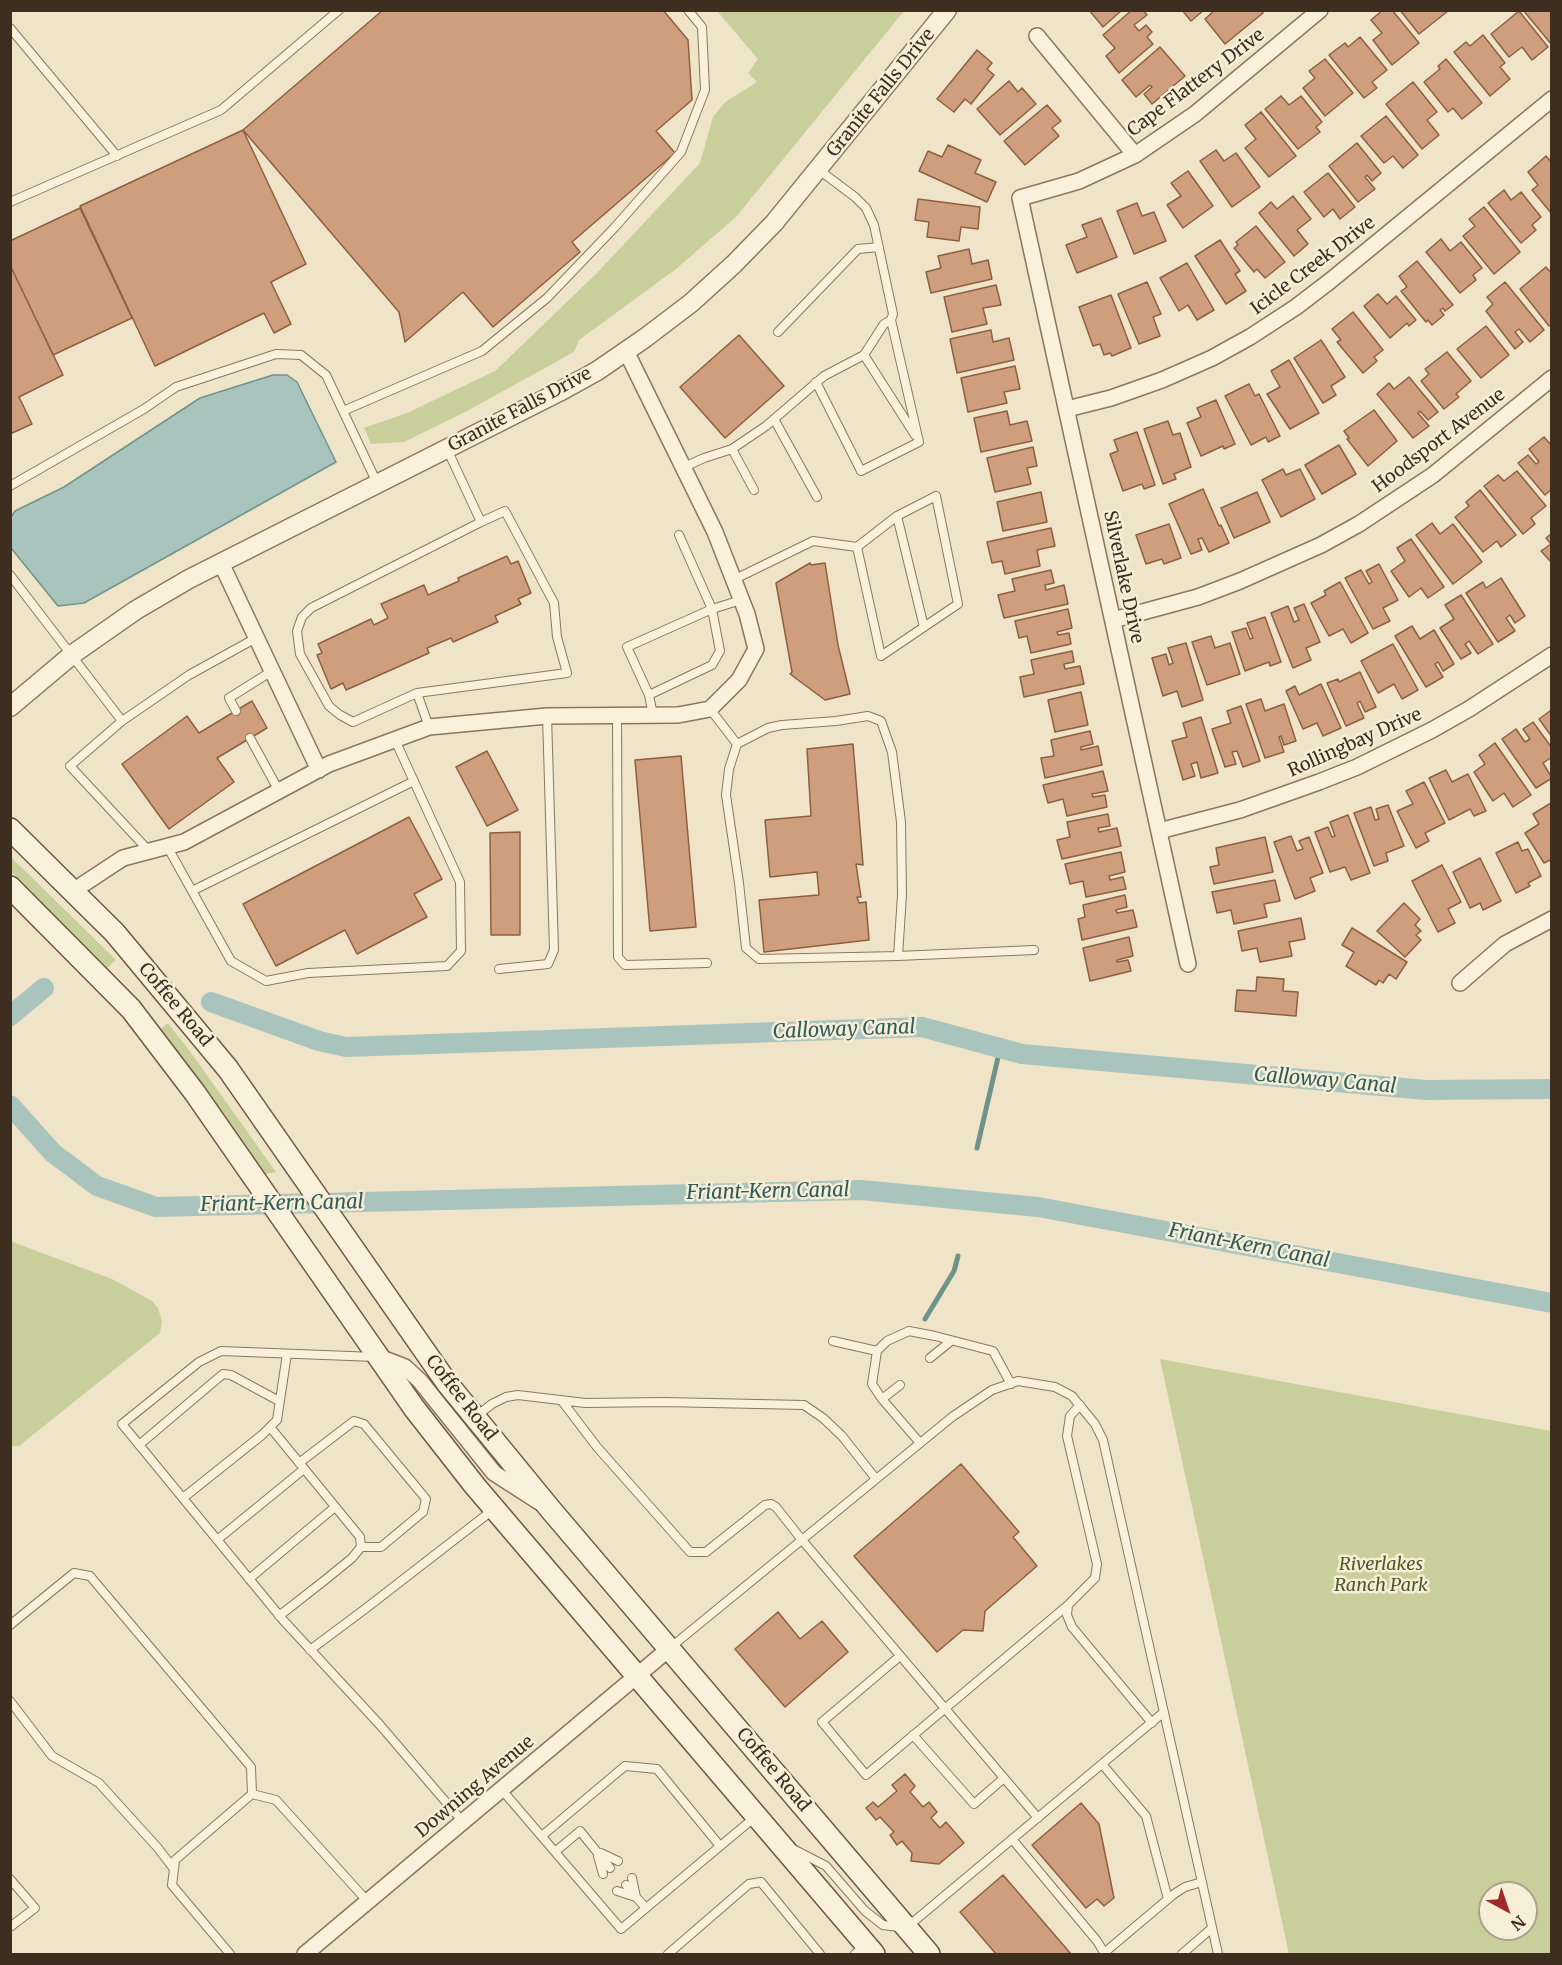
<!DOCTYPE html>
<html>
<head>
<meta charset="utf-8">
<style>
  body { margin:0 }
  #map { position:relative; width:1562px; height:1965px; overflow:hidden; background:#f0e4c8; font-family:Merriweather,serif }
  canvas { display:block }
  .frame { position:absolute; inset:0; border:12px solid #3d2e20; pointer-events:none }
  .north { position:absolute; left:1478px; top:1881px; width:60px; height:60px; box-sizing:border-box; background:#f7eed8; border:2px solid #ada18e; border-radius:50%; rotate:140deg; font-size:16px; font-weight:700; line-height:24px; text-align:center; color:#3d2e20 }
  .north::after { content:''; display:block; margin:auto; width:21px; height:27px; background:#9e2a2b; clip-path:polygon(50% 0,100% 100%,50% 72%,0 100%) }
</style>
</head>
<body>
<div id="map">
<canvas width="1562" height="1965"></canvas>
<div class="frame"></div>
<div class="north">N</div>
</div>
<script>
const g = document.querySelector('canvas').getContext('2d');
g.lineJoin = 'round';
function paint(path, color) {
  g.fillStyle = color;
  g.fill(path, 'evenodd');
}
function poly(rows) {
  const path = new Path2D();
  for (const r of rows) {
    path.moveTo(r[0], r[1]);
    for (let i = 2; i < r.length; i += 2) path.lineTo(r[i], r[i + 1]);
  }
  return path;
}
function strokePath(path, color, width, dash) {
  g.strokeStyle = color;
  g.lineWidth = width;
  g.lineCap = dash ? 'butt' : 'round';
  g.setLineDash(dash || []);
  g.stroke(path);
}
function label(font, color, halo, rows, align = 'center') {
  g.font = font + ' Merriweather,serif';
  g.lineWidth = 5;
  g.setLineDash([]);
  g.textBaseline = 'middle';
  g.strokeStyle = halo;
  g.fillStyle = color;
  for (const [text, x, y, turn = 0] of rows) {
    g.save();
    g.translate(x, y);
    g.rotate((+turn || 0) * Math.PI / 180);
    g.textAlign = isNaN(turn) ? turn : align;
    if (halo) g.strokeText(text, 0, 0);
    g.fillText(text, 0, 0);
    g.restore();
  }
}
const green = poly([
  [717,11,904,11,736,217,676,269,579,340,574,352,467,411,404,442,371,444,364,428,407,413,495,371,596,274,700,163,713,117,725,102,757,82,748,73,758,59],
  [10,856,116,960,107,968,11,872],
  [168,1023,192,1054,276,1172,265,1174,159,1030],
  [10,1241,112,1279,152,1301,158,1308,162,1322,160,1333,19,1446,10,1446],
  [1160,1359,1551,1431,1551,1954,1289,1954],
  [1490,1893,1526,1893,1526,1929,1490,1929]
]);
const water = poly([
  [273,375,287,375,297,382,336,462,84,603,58,606,11,548,11,517,15,511,64,487,200,398,273,375]
]);
const stream = poly([
  [977,1148,1000,1049],
  [925,1319,954,1271,958,1256]
]);
const canal = poly([
  [211,1002,319,1041,346,1047,922,1027,1022,1054,1426,1090,1552,1089],
  [10,1016,44,988],
  [10,1105,53,1153,97,1186,156,1207,861,1190,1038,1207,1552,1303]
]);
const building = poly([
  [383,10,663,10,688,40,692,100,656,131,675,153,572,242,580,252,493,327,463,292,405,342,399,312,243,130,383,10],
  [1089,10,1122,10,1103,27,1089,10],
  [1132,10,1143,10,1147,15,1134,25,1139,31,1146,25,1152,32,1147,37,1153,44,1119,73,1106,56,1115,48,1103,35,1132,10],
  [1182,10,1204,10,1191,21,1182,10],
  [1215,10,1261,10,1263,13,1225,44,1205,19,1215,10],
  [1383,10,1392,10,1419,43,1392,65,1373,40,1382,33,1371,20,1383,10],
  [1400,10,1447,10,1448,11,1419,34,1400,10],
  [1523,10,1552,10,1552,45,1523,10],
  [1519,11,1548,47,1532,60,1522,47,1509,57,1491,34,1519,11],
  [1483,35,1505,63,1500,67,1510,79,1490,96,1454,52,1466,42,1470,46,1483,35],
  [1360,37,1387,70,1372,82,1377,88,1364,98,1329,55,1345,43,1348,47,1360,37],
  [1160,47,1185,76,1152,104,1144,94,1152,87,1150,85,1136,97,1122,80,1160,47],
  [977,50,992,63,987,69,994,75,971,104,965,99,954,112,937,99,977,50],
  [1325,59,1353,93,1325,116,1303,88,1315,78,1309,71,1325,59],
  [1446,59,1482,103,1462,119,1453,108,1448,112,1424,82,1440,69,1438,66,1446,59],
  [1009,81,1018,92,1022,88,1036,104,1000,135,977,109,1009,81],
  [1413,82,1437,112,1427,120,1439,135,1422,149,1386,104,1413,82],
  [1281,96,1289,105,1301,96,1322,122,1316,127,1320,132,1298,149,1265,109,1281,96],
  [1047,105,1061,121,1052,128,1059,136,1025,165,1004,141,1047,105],
  [1261,112,1296,156,1269,177,1245,148,1256,139,1245,125,1261,112],
  [1386,116,1418,155,1403,168,1393,156,1384,163,1361,136,1386,116],
  [243,130,306,264,271,282,291,324,274,333,264,313,155,366,80,206,243,130],
  [1357,143,1381,173,1372,181,1367,175,1365,177,1375,189,1358,202,1329,166,1357,143],
  [948,145,981,160,975,173,996,182,987,202,919,171,928,151,942,157,948,145],
  [1216,150,1224,161,1236,153,1260,187,1232,207,1200,161,1216,150],
  [1546,156,1552,163,1552,214,1532,190,1538,185,1528,172,1546,156],
  [1188,171,1213,206,1183,228,1167,205,1181,196,1171,183,1188,171],
  [1328,173,1355,207,1340,219,1333,209,1324,217,1304,192,1328,173],
  [1504,190,1511,200,1521,192,1541,217,1532,225,1536,230,1521,243,1488,203,1504,190],
  [1293,196,1311,219,1297,230,1308,244,1294,256,1259,213,1271,202,1277,209,1293,196],
  [918,199,980,207,978,229,961,227,959,241,927,237,929,222,915,220,918,199],
  [1137,203,1142,216,1154,212,1166,241,1134,254,1117,211,1137,203],
  [1484,207,1520,252,1494,274,1463,236,1475,226,1469,219,1484,207],
  [80,208,132,318,53,355,10,265,10,241,80,208],
  [1101,218,1117,257,1077,273,1066,245,1087,237,1082,225,1101,218],
  [1256,226,1285,262,1265,278,1257,269,1254,272,1234,248,1238,245,1236,242,1256,226],
  [1441,239,1450,251,1461,242,1482,268,1473,275,1476,280,1460,293,1426,252,1441,239],
  [1220,240,1240,271,1235,274,1246,291,1226,304,1195,256,1220,240],
  [969,249,972,264,988,260,992,279,931,293,926,272,941,268,938,256,969,249],
  [1417,261,1453,305,1445,311,1443,308,1440,310,1444,315,1432,325,1428,320,1426,322,1401,291,1407,287,1399,276,1417,261],
  [1187,263,1214,310,1197,320,1188,305,1179,311,1160,278,1187,263],
  [10,265,63,375,19,397,32,424,10,434,10,265],
  [1546,267,1552,274,1552,324,1549,326,1520,289,1546,267],
  [1147,282,1161,314,1153,317,1160,336,1139,344,1118,294,1147,282],
  [1505,282,1544,330,1530,342,1519,329,1515,332,1523,342,1515,349,1486,311,1493,304,1487,297,1505,282],
  [996,285,1001,305,983,308,987,324,952,332,944,297,996,285],
  [1378,294,1387,304,1396,296,1416,320,1409,326,1407,323,1390,338,1364,306,1378,294],
  [1111,295,1131,348,1112,356,1110,353,1104,355,1100,344,1093,346,1079,307,1111,295],
  [1353,312,1383,350,1374,357,1377,361,1363,373,1337,342,1341,340,1332,329,1353,312],
  [1486,326,1509,355,1481,378,1457,349,1486,326],
  [991,330,993,342,1009,338,1014,360,957,373,950,339,991,330],
  [739,335,784,386,725,438,680,387,739,335],
  [1321,340,1345,377,1331,386,1336,395,1323,403,1294,358,1321,340],
  [1447,352,1471,381,1456,394,1459,397,1444,409,1421,381,1429,374,1425,369,1447,352],
  [1289,360,1319,413,1290,429,1267,394,1280,387,1271,371,1289,360],
  [1015,366,1020,389,1004,392,1007,403,968,412,961,378,1015,366],
  [1409,377,1438,412,1428,420,1420,411,1418,413,1429,426,1413,438,1377,394,1389,383,1394,389,1409,377],
  [1249,384,1255,396,1259,394,1280,436,1268,442,1266,437,1251,445,1225,396,1249,384],
  [1216,400,1235,444,1224,449,1223,446,1201,456,1187,423,1201,417,1197,408,1216,400],
  [1374,410,1397,441,1368,466,1347,439,1349,438,1344,431,1374,410],
  [1007,411,1010,425,1027,421,1032,441,981,452,974,418,1007,411],
  [1168,421,1173,435,1180,433,1191,467,1174,474,1176,479,1163,484,1144,429,1168,421],
  [1137,432,1155,485,1144,489,1142,484,1123,491,1110,454,1118,451,1114,440,1137,432],
  [1544,437,1552,446,1552,489,1545,495,1518,463,1528,455,1536,464,1539,462,1529,449,1544,437],
  [1339,445,1356,474,1322,494,1305,465,1339,445],
  [1033,447,1037,466,1027,468,1031,484,995,492,987,458,1033,447],
  [1283,469,1286,475,1300,469,1315,499,1281,517,1262,480,1283,469],
  [1517,471,1546,506,1531,518,1535,524,1523,534,1484,486,1498,475,1504,481,1517,471],
  [1203,489,1219,526,1221,525,1229,543,1209,552,1202,538,1198,539,1202,550,1191,554,1169,504,1203,489],
  [1480,490,1516,535,1501,547,1497,541,1483,552,1455,517,1469,506,1466,502,1480,490],
  [1041,492,1047,522,1003,531,997,502,1041,492],
  [1257,492,1270,522,1234,538,1221,508,1257,492],
  [1432,523,1440,534,1453,524,1482,562,1453,584,1416,535,1432,523],
  [1169,524,1181,558,1164,564,1162,559,1146,564,1136,535,1169,524],
  [1051,528,1055,546,1037,550,1040,566,1005,574,1002,561,992,563,987,542,1051,528],
  [1552,533,1552,563,1541,551,1551,544,1546,538,1552,533],
  [1411,539,1444,587,1428,598,1421,588,1409,597,1391,571,1405,561,1397,548,1411,539],
  [507,556,511,564,518,561,531,593,518,599,521,604,495,616,498,622,453,642,451,638,427,648,429,653,346,690,343,683,331,689,317,655,322,653,318,644,371,619,374,625,388,618,381,604,424,585,428,595,459,581,458,578,507,556],
  [810,563,811,565,825,563,838,645,850,694,825,700,790,674,792,672,776,583,810,563],
  [1379,564,1398,600,1383,608,1390,621,1373,629,1345,578,1361,570,1369,584,1372,582,1366,571,1379,564],
  [1051,570,1054,583,1045,585,1046,590,1064,585,1068,604,1004,618,998,595,1015,591,1012,579,1051,570],
  [1501,578,1525,616,1515,623,1510,615,1506,618,1515,631,1498,642,1466,593,1483,582,1486,588,1501,578],
  [1340,582,1368,633,1351,643,1343,629,1329,636,1311,603,1326,595,1324,591,1340,582],
  [1461,595,1493,644,1478,654,1469,641,1465,644,1471,653,1461,659,1440,628,1454,619,1445,605,1461,595],
  [1304,604,1320,642,1306,648,1311,660,1293,668,1271,613,1288,606,1294,622,1299,620,1294,608,1304,604],
  [1068,609,1072,628,1057,632,1058,635,1069,633,1071,644,1031,653,1027,636,1019,638,1015,621,1068,609],
  [1265,617,1281,662,1270,666,1269,662,1245,671,1232,632,1246,628,1250,639,1253,638,1247,623,1265,617],
  [1412,626,1420,639,1434,630,1454,664,1443,671,1438,662,1435,664,1443,677,1426,687,1395,636,1412,626],
  [1211,636,1215,648,1230,643,1240,674,1207,685,1192,642,1211,636],
  [1186,643,1203,700,1182,707,1177,691,1163,696,1152,658,1166,654,1169,665,1173,663,1168,648,1186,643],
  [1393,644,1418,690,1402,699,1394,684,1378,693,1361,661,1393,644],
  [1072,651,1074,662,1064,664,1065,669,1080,666,1084,684,1024,697,1020,677,1034,674,1031,660,1072,651],
  [1360,672,1376,707,1365,712,1360,701,1357,703,1364,718,1346,726,1327,683,1338,679,1339,682,1360,672],
  [1321,684,1341,728,1323,736,1317,723,1303,729,1286,691,1295,686,1299,695,1321,684],
  [1081,692,1088,725,1055,732,1048,700,1081,692],
  [1261,699,1265,711,1284,704,1296,741,1284,745,1281,736,1279,737,1284,752,1265,758,1246,704,1261,699],
  [252,701,267,728,217,758,234,782,169,829,122,764,187,716,199,733,252,701],
  [1241,706,1260,761,1243,767,1237,751,1232,752,1236,764,1225,767,1212,729,1231,723,1227,711,1241,706],
  [1550,711,1552,713,1552,737,1539,719,1550,711],
  [1201,717,1218,773,1201,778,1197,762,1191,764,1195,776,1183,780,1172,741,1187,737,1183,723,1201,717],
  [1533,722,1552,748,1552,757,1543,763,1552,778,1536,788,1502,739,1516,729,1525,742,1530,739,1523,729,1533,722],
  [1090,731,1093,744,1081,747,1081,750,1098,746,1102,765,1045,778,1041,758,1054,756,1051,740,1090,731],
  [1495,743,1531,795,1513,807,1504,793,1493,801,1474,772,1485,764,1479,755,1495,743],
  [853,744,863,865,856,864,861,897,857,897,859,903,866,902,869,940,764,952,759,900,819,895,817,872,770,877,765,820,811,816,807,749,853,744],
  [487,751,518,810,487,826,456,767,487,751],
  [681,756,696,927,650,931,635,760,681,756],
  [1446,770,1452,782,1468,774,1486,811,1474,816,1470,809,1449,820,1429,778,1446,770],
  [1103,771,1108,791,1092,794,1093,797,1105,795,1107,807,1067,816,1063,799,1048,803,1043,785,1103,771],
  [1424,782,1445,823,1425,833,1429,841,1416,848,1397,811,1413,804,1406,791,1424,782],
  [1551,803,1552,863,1550,860,1544,863,1525,833,1539,824,1533,814,1551,803],
  [1388,805,1404,846,1386,853,1388,861,1374,866,1354,813,1371,807,1375,820,1379,819,1376,809,1388,805],
  [1108,814,1110,826,1098,828,1099,832,1117,828,1121,846,1062,859,1057,840,1070,837,1067,822,1108,814],
  [1348,815,1370,873,1351,880,1345,867,1330,872,1315,832,1328,827,1332,837,1335,836,1330,822,1348,815],
  [409,817,442,879,414,894,427,917,357,954,345,930,276,966,243,904,409,817],
  [520,832,520,935,491,935,490,833,520,832],
  [1291,836,1297,851,1303,849,1299,841,1309,837,1323,873,1310,878,1315,891,1295,899,1274,842,1291,836],
  [1265,837,1273,872,1214,884,1210,867,1219,865,1216,848,1265,837],
  [1518,842,1522,851,1528,849,1541,876,1528,883,1530,886,1516,893,1496,853,1518,842],
  [1121,852,1125,872,1109,876,1110,880,1123,877,1126,889,1086,897,1083,881,1070,884,1065,864,1121,852],
  [1480,858,1501,901,1483,910,1480,903,1470,908,1453,872,1480,858],
  [1442,865,1461,902,1448,909,1455,923,1438,932,1412,881,1442,865],
  [1275,880,1280,901,1264,904,1267,917,1234,924,1231,910,1217,913,1212,892,1275,880],
  [1125,895,1127,907,1116,910,1117,913,1133,910,1137,927,1082,940,1078,919,1085,917,1083,905,1125,895],
  [1404,903,1420,919,1415,925,1421,931,1416,935,1421,940,1405,957,1377,931,1404,903],
  [1301,918,1305,939,1289,942,1292,956,1260,962,1257,948,1242,951,1238,931,1301,918],
  [1352,928,1407,962,1396,979,1389,974,1383,983,1379,980,1376,985,1346,966,1354,952,1342,945,1352,928],
  [1129,937,1133,956,1117,960,1117,962,1128,960,1131,971,1090,981,1083,948,1129,937],
  [1257,977,1284,979,1283,991,1298,992,1296,1016,1235,1011,1237,990,1256,991,1257,977],
  [961,1464,1019,1532,1013,1537,1037,1566,985,1611,983,1631,963,1630,937,1652,854,1556,961,1464],
  [778,1612,800,1639,822,1621,848,1652,785,1707,735,1649,778,1612],
  [905,1774,915,1786,910,1792,923,1807,929,1802,937,1812,931,1818,940,1828,946,1822,964,1843,939,1864,911,1861,912,1853,902,1841,897,1845,890,1835,894,1832,880,1817,876,1820,866,1808,873,1802,878,1807,897,1791,892,1785,905,1774],
  [1081,1803,1099,1824,1114,1898,1104,1906,1097,1899,1086,1908,1032,1845,1081,1803],
  [1003,1875,1071,1954,996,1954,960,1912,1003,1875]
]);
const service = poly([
  [10,28,117,156],
  [10,202,221,110,339,10],
  [778,332,858,249,879,247],
  [864,355,915,435],
  [816,382,861,471,919,442,891,320],
  [343,411,482,351,547,298,615,227,681,152,705,90,702,27,688,10],
  [774,419,817,497],
  [447,449,481,522,311,608,302,617,297,631,300,654,329,706,340,715,353,722,417,693,567,673,557,637,554,603,505,511,481,522],
  [732,449,754,490],
  [682,468,704,458,732,449,766,426,824,376,864,355,884,324,891,320,893,314,874,225,866,208,855,197,819,170],
  [10,486,144,409,176,387,276,354,301,355,326,375,377,483],
  [897,516,924,627],
  [10,575,122,721],
  [733,580,813,541,857,547,881,656,958,604,936,496,897,516,857,547],
  [417,693,429,727],
  [649,695,627,647,712,609,741,600],
  [710,709,737,744,729,769,726,795,739,883,746,948,759,959,898,956,1034,950],
  [236,711,229,698,272,671],
  [617,715,618,957,625,965,707,963],
  [653,715,649,695,712,665,720,651,712,609,679,535],
  [250,738,279,791],
  [737,744,768,728,782,725,836,721,868,716,881,721,892,752,901,822,902,895,898,956],
  [167,846,231,961,266,981,308,973,447,966,461,951,460,882,395,740],
  [149,851,70,766,122,721,189,675,256,638],
  [192,891,414,781],
  [499,969,548,964,554,950,547,716],
  [833,1341,877,1351],
  [375,1357,221,1351,199,1362,122,1424,283,1620,380,1725,463,1822],
  [930,1358,951,1341],
  [882,1399,900,1385],
  [562,1401,597,1447,690,1552,706,1552,765,1505,771,1504,776,1507,802,1540,1038,1818],
  [1080,1405,1070,1416,1067,1436,1097,1564,1095,1578,1068,1605,1067,1615,1072,1627,1152,1723],
  [475,1417,492,1404,506,1397,518,1395,585,1403,664,1402,804,1405,823,1418,842,1436,876,1479],
  [270,1427,360,1537,361,1547,352,1558,325,1580,279,1616],
  [920,1443,882,1399,872,1384,877,1351,887,1341,909,1331,935,1336,993,1351,1011,1384],
  [139,1445,223,1374,231,1375,279,1401],
  [299,1463,354,1421,364,1424,426,1499,423,1512,381,1547,361,1547],
  [183,1498,262,1435,277,1420,287,1354],
  [217,1540,304,1469],
  [249,1579,335,1507],
  [10,1625,74,1573,90,1576,251,1767,252,1794],
  [671,1647,952,1417,992,1390,1018,1381,1055,1387,1072,1396,1095,1424,1103,1440,1218,1954],
  [310,1650,365,1609,494,1509],
  [900,1656,822,1722,866,1775,1068,1605],
  [10,1701,52,1756,99,1783,157,1847,174,1869],
  [913,1735,974,1804,1004,1778],
  [1102,1764,1146,1816,1168,1899],
  [502,1790,621,1929,755,1817],
  [543,1835,625,1766,657,1769,720,1846],
  [1012,1839,1097,1941,1105,1954],
  [795,1850,826,1866,865,1911,883,1925,906,1928,1164,1712],
  [556,1851,580,1831,610,1868],
  [601,1853,618,1861],
  [598,1856,603,1874],
  [632,1878,636,1897],
  [10,1879,35,1908,10,1927],
  [626,1885,635,1896],
  [617,1891,636,1897,646,1908],
  [1104,1953,1174,1894,1185,1887,1202,1882],
  [230,1954,172,1885,174,1869,175,1860,252,1794,276,1800,368,1902],
  [668,1954,749,1884,761,1882,820,1954],
  [855,1954,865,1945],
  [1182,1954,1212,1928]
]);
const minor = poly([
  [1037,36,1135,155],
  [1067,409,1111,398,1162,380,1212,358,1250,337,1296,307,1330,281,1552,99],
  [221,563,319,770],
  [1113,620,1198,597,1240,581,1321,545,1359,524,1433,475,1552,378],
  [1159,831,1240,810,1319,782,1357,767,1432,730,1469,709,1552,655],
  [73,891,123,858,184,842,329,764,429,727,547,716,678,715,710,709,739,680,756,649,747,614,715,532,626,351],
  [1188,964,1020,198,1079,181,1135,155,1195,114,1320,10],
  [1460,983,1505,944,1552,919],
  [379,1357,405,1367,420,1381,494,1473,539,1502],
  [305,1954,670,1648]
]);
const tertiary = poly([
  [10,707,73,654,136,610,189,579,559,392,597,371,645,338,691,303,734,264,774,223,947,10]
]);
const secondary = poly([
  [10,829,115,933,228,1069,447,1383,551,1510,929,1954],
  [10,887,131,1009,195,1093,414,1408,475,1486,874,1954]
]);
const streetNames = [
  ["Cape Flattery Drive",1196,83,-37],
  ["Granite Falls Drive",881,93,-51],
  ["Icicle Creek Drive",1313,266,-37],
  ["Granite Falls Drive",520,410,-28],
  ["Hoodsport Avenue",1439,441,-37],
  ["Silverlake Drive",1123,577,78],
  ["Rollingbay Drive",1355,743,-24],
  ["Coffee Road",175,1005,50],
  ["Coffee Road",461,1398,52],
  ["Coffee Road",773,1770,50],
  ["Downing Avenue",475,1787,-40]
];
const parkNames = [
  ["Riverlakes",1381,1565],
  ["Ranch Park",1381,1586]
];
const waterNames = [
  ["Calloway Canal",844,1030,-2],
  ["Calloway Canal",1325,1081,5],
  ["Friant-Kern Canal",768,1192,-1],
  ["Friant-Kern Canal",282,1204,-1],
  ["Friant-Kern Canal",1249,1246,11]
];
paint(green, '#c9cf9b');
paint(water, '#a9c4bc');
strokePath(water, '#6f938a', 1.5);
strokePath(stream, '#6f938a', 5);
strokePath(canal, '#a9c4bc', 20);
paint(building, '#cf9f7d');
strokePath(building, '#8d5f41', 1.5);
strokePath(service, '#8d765c', 10);
strokePath(minor, '#8d765c', 18);
strokePath(tertiary, '#8d765c', 21);
strokePath(secondary, '#6f573f', 24);
strokePath(service, '#faf1dc', 8);
strokePath(minor, '#faf1dc', 15);
strokePath(tertiary, '#faf1dc', 18);
strokePath(secondary, '#faf1dc', 21);
label('18px', '#3d2e20', '#f7eed8', streetNames);
label('italic 18px', '#4d5a26', '#f7eed8', parkNames);
label('italic 20px', '#2f5d5a', '#f7eed8', waterNames);
</script>
</body>
</html>
